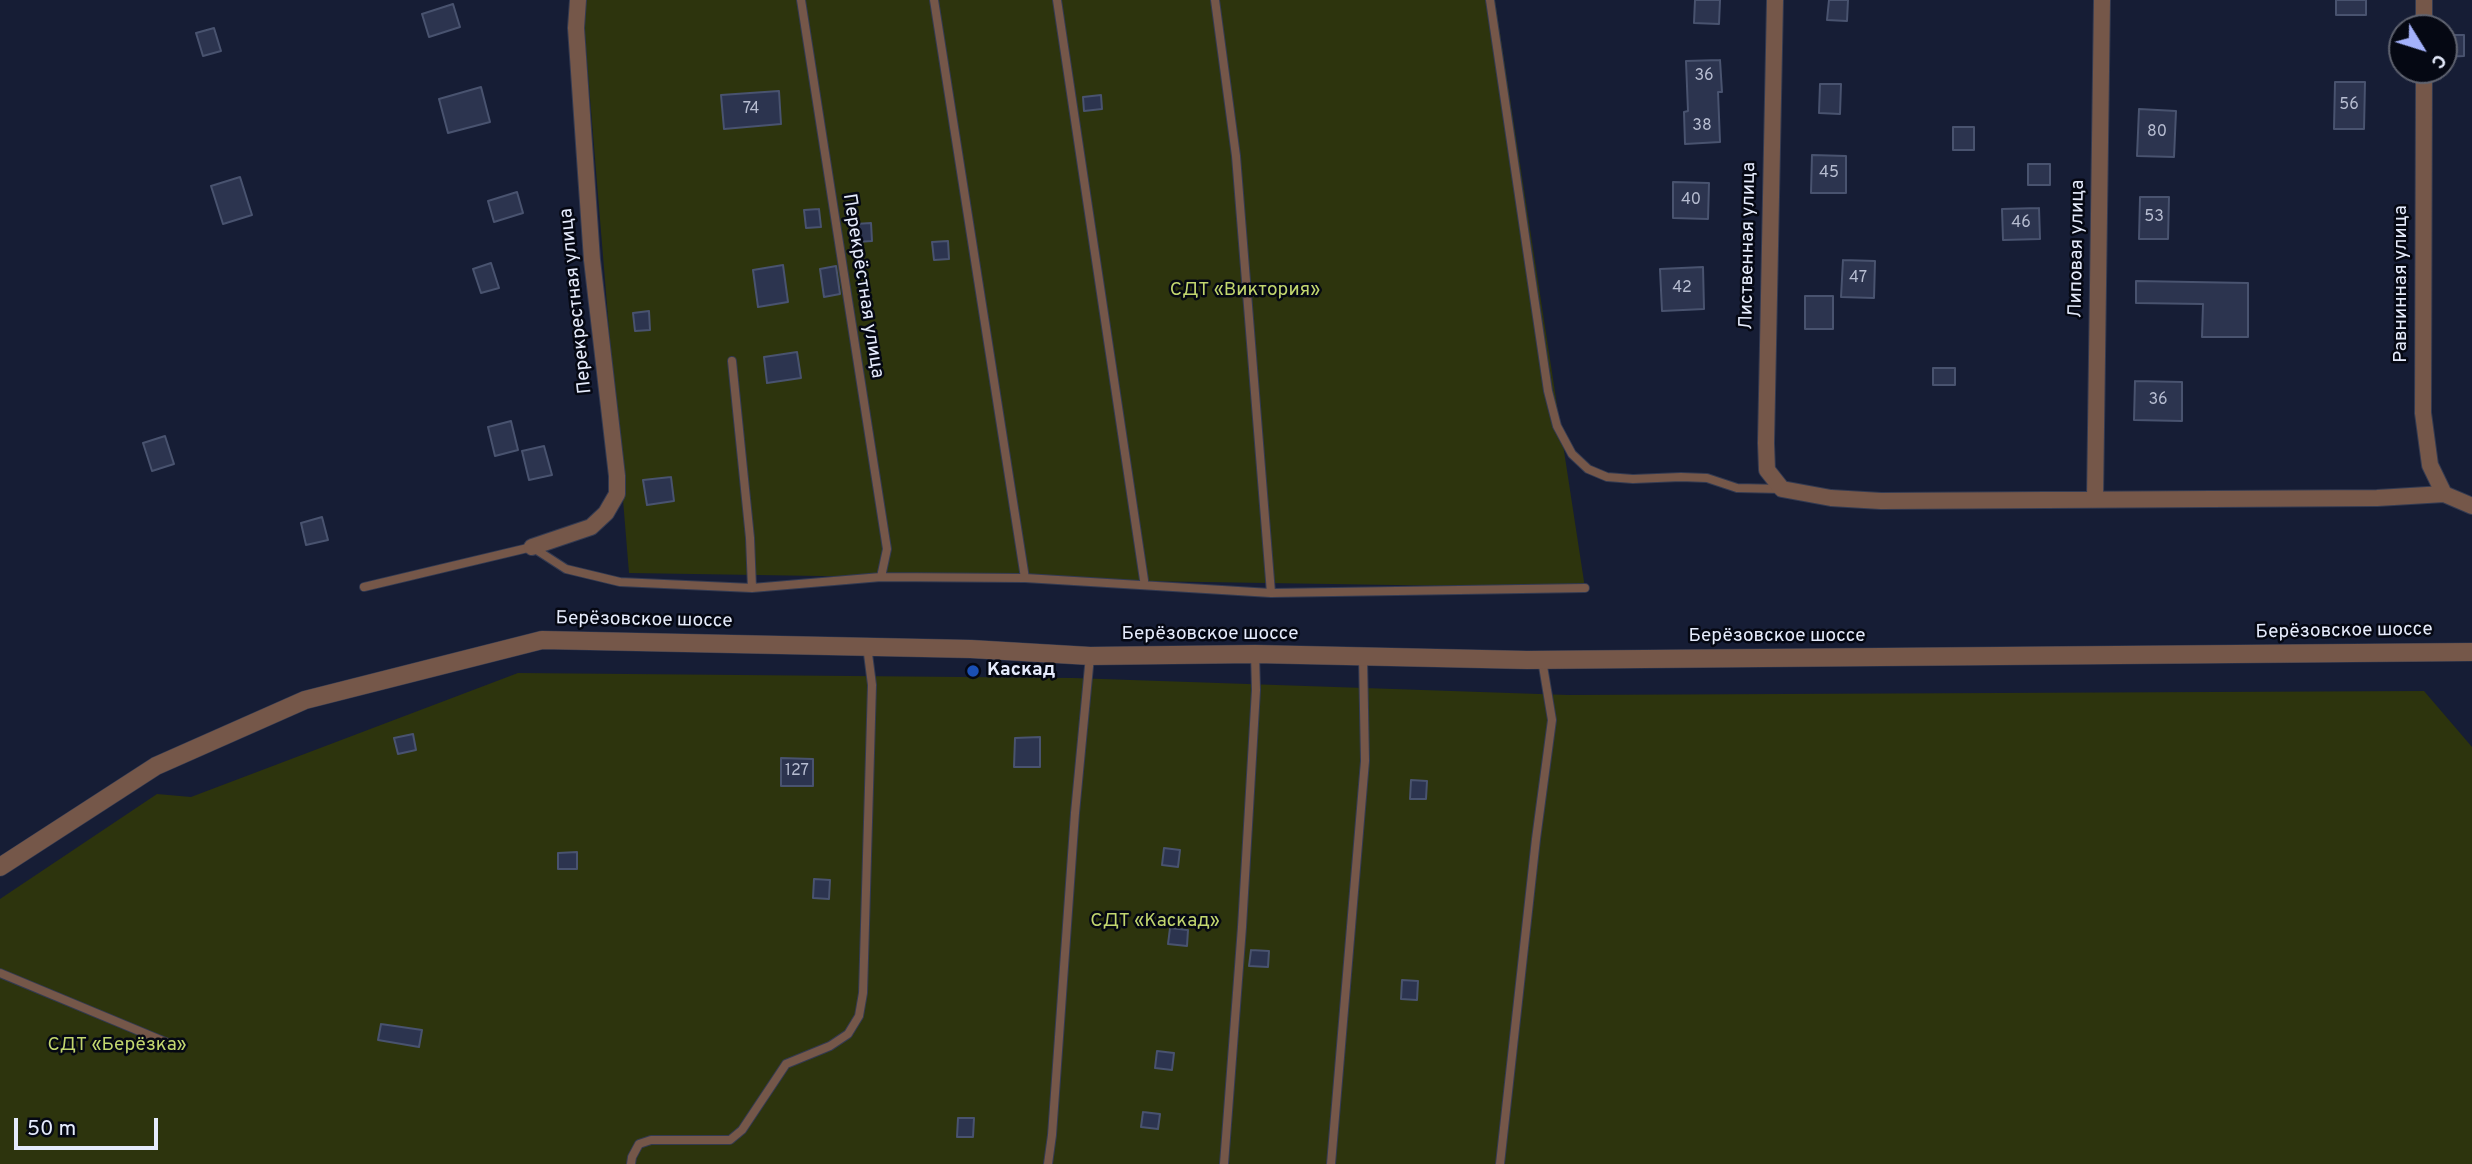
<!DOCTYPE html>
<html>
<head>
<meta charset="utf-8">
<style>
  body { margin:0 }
  #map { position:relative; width:2472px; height:1164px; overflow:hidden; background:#161d35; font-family:Overpass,sans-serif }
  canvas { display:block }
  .north { position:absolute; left:2388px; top:14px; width:70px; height:70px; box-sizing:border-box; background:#050813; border:2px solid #5f6370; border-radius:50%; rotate:128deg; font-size:19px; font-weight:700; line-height:28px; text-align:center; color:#e5ebfc }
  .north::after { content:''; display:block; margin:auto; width:24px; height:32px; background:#a4b2fc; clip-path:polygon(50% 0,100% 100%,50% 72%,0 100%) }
  .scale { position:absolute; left:14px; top:1118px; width:144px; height:32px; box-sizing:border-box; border:4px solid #e5ebfc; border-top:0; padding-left:9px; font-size:21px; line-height:24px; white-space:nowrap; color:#e5ebfc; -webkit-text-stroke:5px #050813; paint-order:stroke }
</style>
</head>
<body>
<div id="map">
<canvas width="2472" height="1164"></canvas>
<div class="north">С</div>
<div class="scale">50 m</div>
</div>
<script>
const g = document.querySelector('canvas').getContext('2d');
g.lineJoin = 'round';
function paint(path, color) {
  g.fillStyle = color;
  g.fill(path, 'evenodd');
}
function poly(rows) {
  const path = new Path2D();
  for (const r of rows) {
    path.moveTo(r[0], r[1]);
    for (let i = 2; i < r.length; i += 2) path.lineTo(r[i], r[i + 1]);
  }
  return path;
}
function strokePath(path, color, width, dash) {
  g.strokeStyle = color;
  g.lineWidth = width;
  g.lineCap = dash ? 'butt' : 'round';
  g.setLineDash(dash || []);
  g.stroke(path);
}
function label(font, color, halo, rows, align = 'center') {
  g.font = font + ' Overpass,sans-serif';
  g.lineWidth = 5;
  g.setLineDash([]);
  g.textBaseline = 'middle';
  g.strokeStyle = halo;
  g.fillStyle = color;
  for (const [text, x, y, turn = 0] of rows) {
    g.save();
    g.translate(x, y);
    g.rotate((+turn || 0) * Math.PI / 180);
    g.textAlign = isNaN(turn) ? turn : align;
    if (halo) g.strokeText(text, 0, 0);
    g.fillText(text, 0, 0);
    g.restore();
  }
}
const green = poly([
  [582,0,1495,0,1585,588,629,573],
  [518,673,1073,678,1568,695,2424,691,2472,747,2472,1164,0,1164,0,899,157,794,191,797]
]);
const building = poly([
  [1695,0,1720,0,1719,24,1694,23,1695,0],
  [1829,0,1848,0,1847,21,1827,20,1829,0],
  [2336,0,2366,0,2366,15,2336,15,2336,0],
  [453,4,460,27,429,37,422,14,453,4],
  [214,28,221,51,203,56,196,33,214,28],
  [2444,35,2464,35,2464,56,2444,57,2444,35],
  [1720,60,1722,92,1718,92,1720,142,1685,144,1684,112,1688,111,1686,61,1720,60],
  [2335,82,2365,82,2364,129,2334,129,2335,82],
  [1820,84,1841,84,1840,114,1819,113,1820,84],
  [481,87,490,122,448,133,439,99,481,87],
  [779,91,781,124,724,129,721,95,779,91],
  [1101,95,1102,109,1084,111,1083,97,1101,95],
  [2139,109,2176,111,2174,157,2137,156,2139,109],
  [1953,127,1974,127,1974,150,1953,150,1953,127],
  [1812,155,1846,156,1846,193,1811,193,1812,155],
  [2028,164,2050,164,2050,185,2028,185,2028,164],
  [240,177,252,215,223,224,211,186,240,177],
  [1673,182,1709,183,1708,219,1673,218,1673,182],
  [517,192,523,213,494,222,488,201,517,192],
  [2140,197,2169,197,2168,239,2139,239,2140,197],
  [2039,208,2040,239,2003,240,2002,209,2039,208],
  [819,209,821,227,806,228,804,210,819,209],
  [871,223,872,241,857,242,855,224,871,223],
  [948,241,949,259,934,260,932,242,948,241],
  [1843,260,1875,261,1874,298,1841,297,1843,260],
  [491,263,499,288,481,293,473,269,491,263],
  [783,265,788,302,758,307,753,270,783,265],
  [836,266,840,294,824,297,820,269,836,266],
  [1703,267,1704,309,1662,311,1660,269,1703,267],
  [2136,281,2248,283,2248,337,2202,337,2203,304,2136,303,2136,281],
  [1805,296,1833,296,1833,329,1805,329,1805,296],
  [649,311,650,330,635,331,633,313,649,311],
  [797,352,801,378,767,383,764,357,797,352],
  [1933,368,1955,368,1955,385,1933,385,1933,368],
  [2135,381,2182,382,2182,421,2134,420,2135,381],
  [511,421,518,450,495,456,488,427,511,421],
  [165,436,174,464,152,471,143,443,165,436],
  [544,446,552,475,529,480,522,451,544,446],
  [671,477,674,501,647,505,643,480,671,477],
  [322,517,328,540,306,545,301,523,322,517],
  [413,734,416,750,398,754,394,738,413,734],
  [1040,737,1040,767,1014,767,1015,738,1040,737],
  [781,758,813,759,813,786,781,786,781,758],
  [1411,780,1427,781,1426,799,1410,799,1411,780],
  [1164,848,1180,850,1178,867,1162,865,1164,848],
  [577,852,577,869,558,869,558,853,577,852],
  [814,879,830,880,829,899,813,898,814,879],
  [1170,928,1188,930,1187,946,1168,944,1170,928],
  [1251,950,1269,951,1268,967,1249,966,1251,950],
  [1402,980,1418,981,1417,1000,1401,999,1402,980],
  [381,1024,422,1030,419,1047,378,1040,381,1024],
  [1157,1051,1174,1053,1172,1070,1155,1068,1157,1051],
  [1143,1112,1160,1114,1158,1129,1141,1127,1143,1112],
  [958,1118,974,1118,973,1137,957,1137,958,1118]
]);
const service = poly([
  [801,0,887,549,881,577],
  [934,0,1025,578],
  [1057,0,1144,580],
  [1215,0,1236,156,1271,593],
  [1490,0,1548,391,1557,426,1572,454,1588,469,1607,477,1633,479,1681,477,1707,478,1737,488,1782,489],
  [732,361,750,538,752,588],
  [364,587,532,547,566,569,620,582,752,588,881,577,1025,578,1271,593,1585,588],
  [0,973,168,1043],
  [631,1164,632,1157,639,1144,651,1140,730,1140,742,1130,786,1064,830,1046,848,1034,859,1016,863,993,872,685,867,646],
  [1048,1164,1052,1135,1075,813,1090,656],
  [1224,1164,1242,927,1256,690,1255,654],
  [1331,1164,1365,761,1363,658],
  [1500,1164,1536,839,1552,720,1542,660]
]);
const minor = poly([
  [1775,0,1766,443,1767,470,1782,489,1831,498,1881,501,2377,498,2444,494,2472,506],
  [2424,28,2424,0],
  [2424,70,2423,413,2430,465,2444,494],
  [2095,499,2102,0],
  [532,547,591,527,606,513,617,494,617,476,592,260,576,28,578,0]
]);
const tertiary = poly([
  [0,867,156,766,305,700,542,640,971,649,1090,656,1255,654,1527,660,2472,652]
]);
const markers = [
  [973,671,7,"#1a4fb4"]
];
const numberNames = [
  ["36",1704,77],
  ["56",2349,106],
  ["74",751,110],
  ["38",1702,127],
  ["80",2157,133],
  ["45",1829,174],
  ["40",1691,201],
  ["53",2154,218],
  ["46",2021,224],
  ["47",1858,279],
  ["42",1682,289],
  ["36",2158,401],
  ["127",797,772]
];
const streetNames = [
  ["Лиственная улица",1749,246,-89],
  ["Липовая улица",2078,249,-89],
  ["Равнинная улица",2402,284,-90],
  ["Перекрёстная улица",862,286,81],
  ["Перекрестная улица",577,301,-96],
  ["Берёзовское шоссе",644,621,1],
  ["Берёзовское шоссе",2344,632,-1],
  ["Берёзовское шоссе",1210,635],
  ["Берёзовское шоссе",1777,637]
];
const parkNames = [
  ["СДТ «Виктория»",1245,291],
  ["СДТ «Каскад»",1155,922],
  ["СДТ «Берёзка»",117,1046]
];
const poiNames = [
  ["Каскад",987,671]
];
paint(green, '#2d340d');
paint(building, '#2c344f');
strokePath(building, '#49536f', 2);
strokePath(service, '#333a51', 10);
strokePath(minor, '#333a51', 18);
strokePath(tertiary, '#333a51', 19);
strokePath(service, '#755749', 8);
strokePath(minor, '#755749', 16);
strokePath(tertiary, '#755749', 18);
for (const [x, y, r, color] of markers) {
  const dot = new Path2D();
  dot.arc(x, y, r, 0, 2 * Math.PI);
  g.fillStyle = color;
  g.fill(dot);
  strokePath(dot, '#050813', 2.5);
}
label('16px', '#b7bdd1', null, numberNames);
label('19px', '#e5ebfc', '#050813', streetNames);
label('19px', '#c2d66e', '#050813', parkNames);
label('bold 19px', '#e5ebfc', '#050813', poiNames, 'left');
</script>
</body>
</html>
